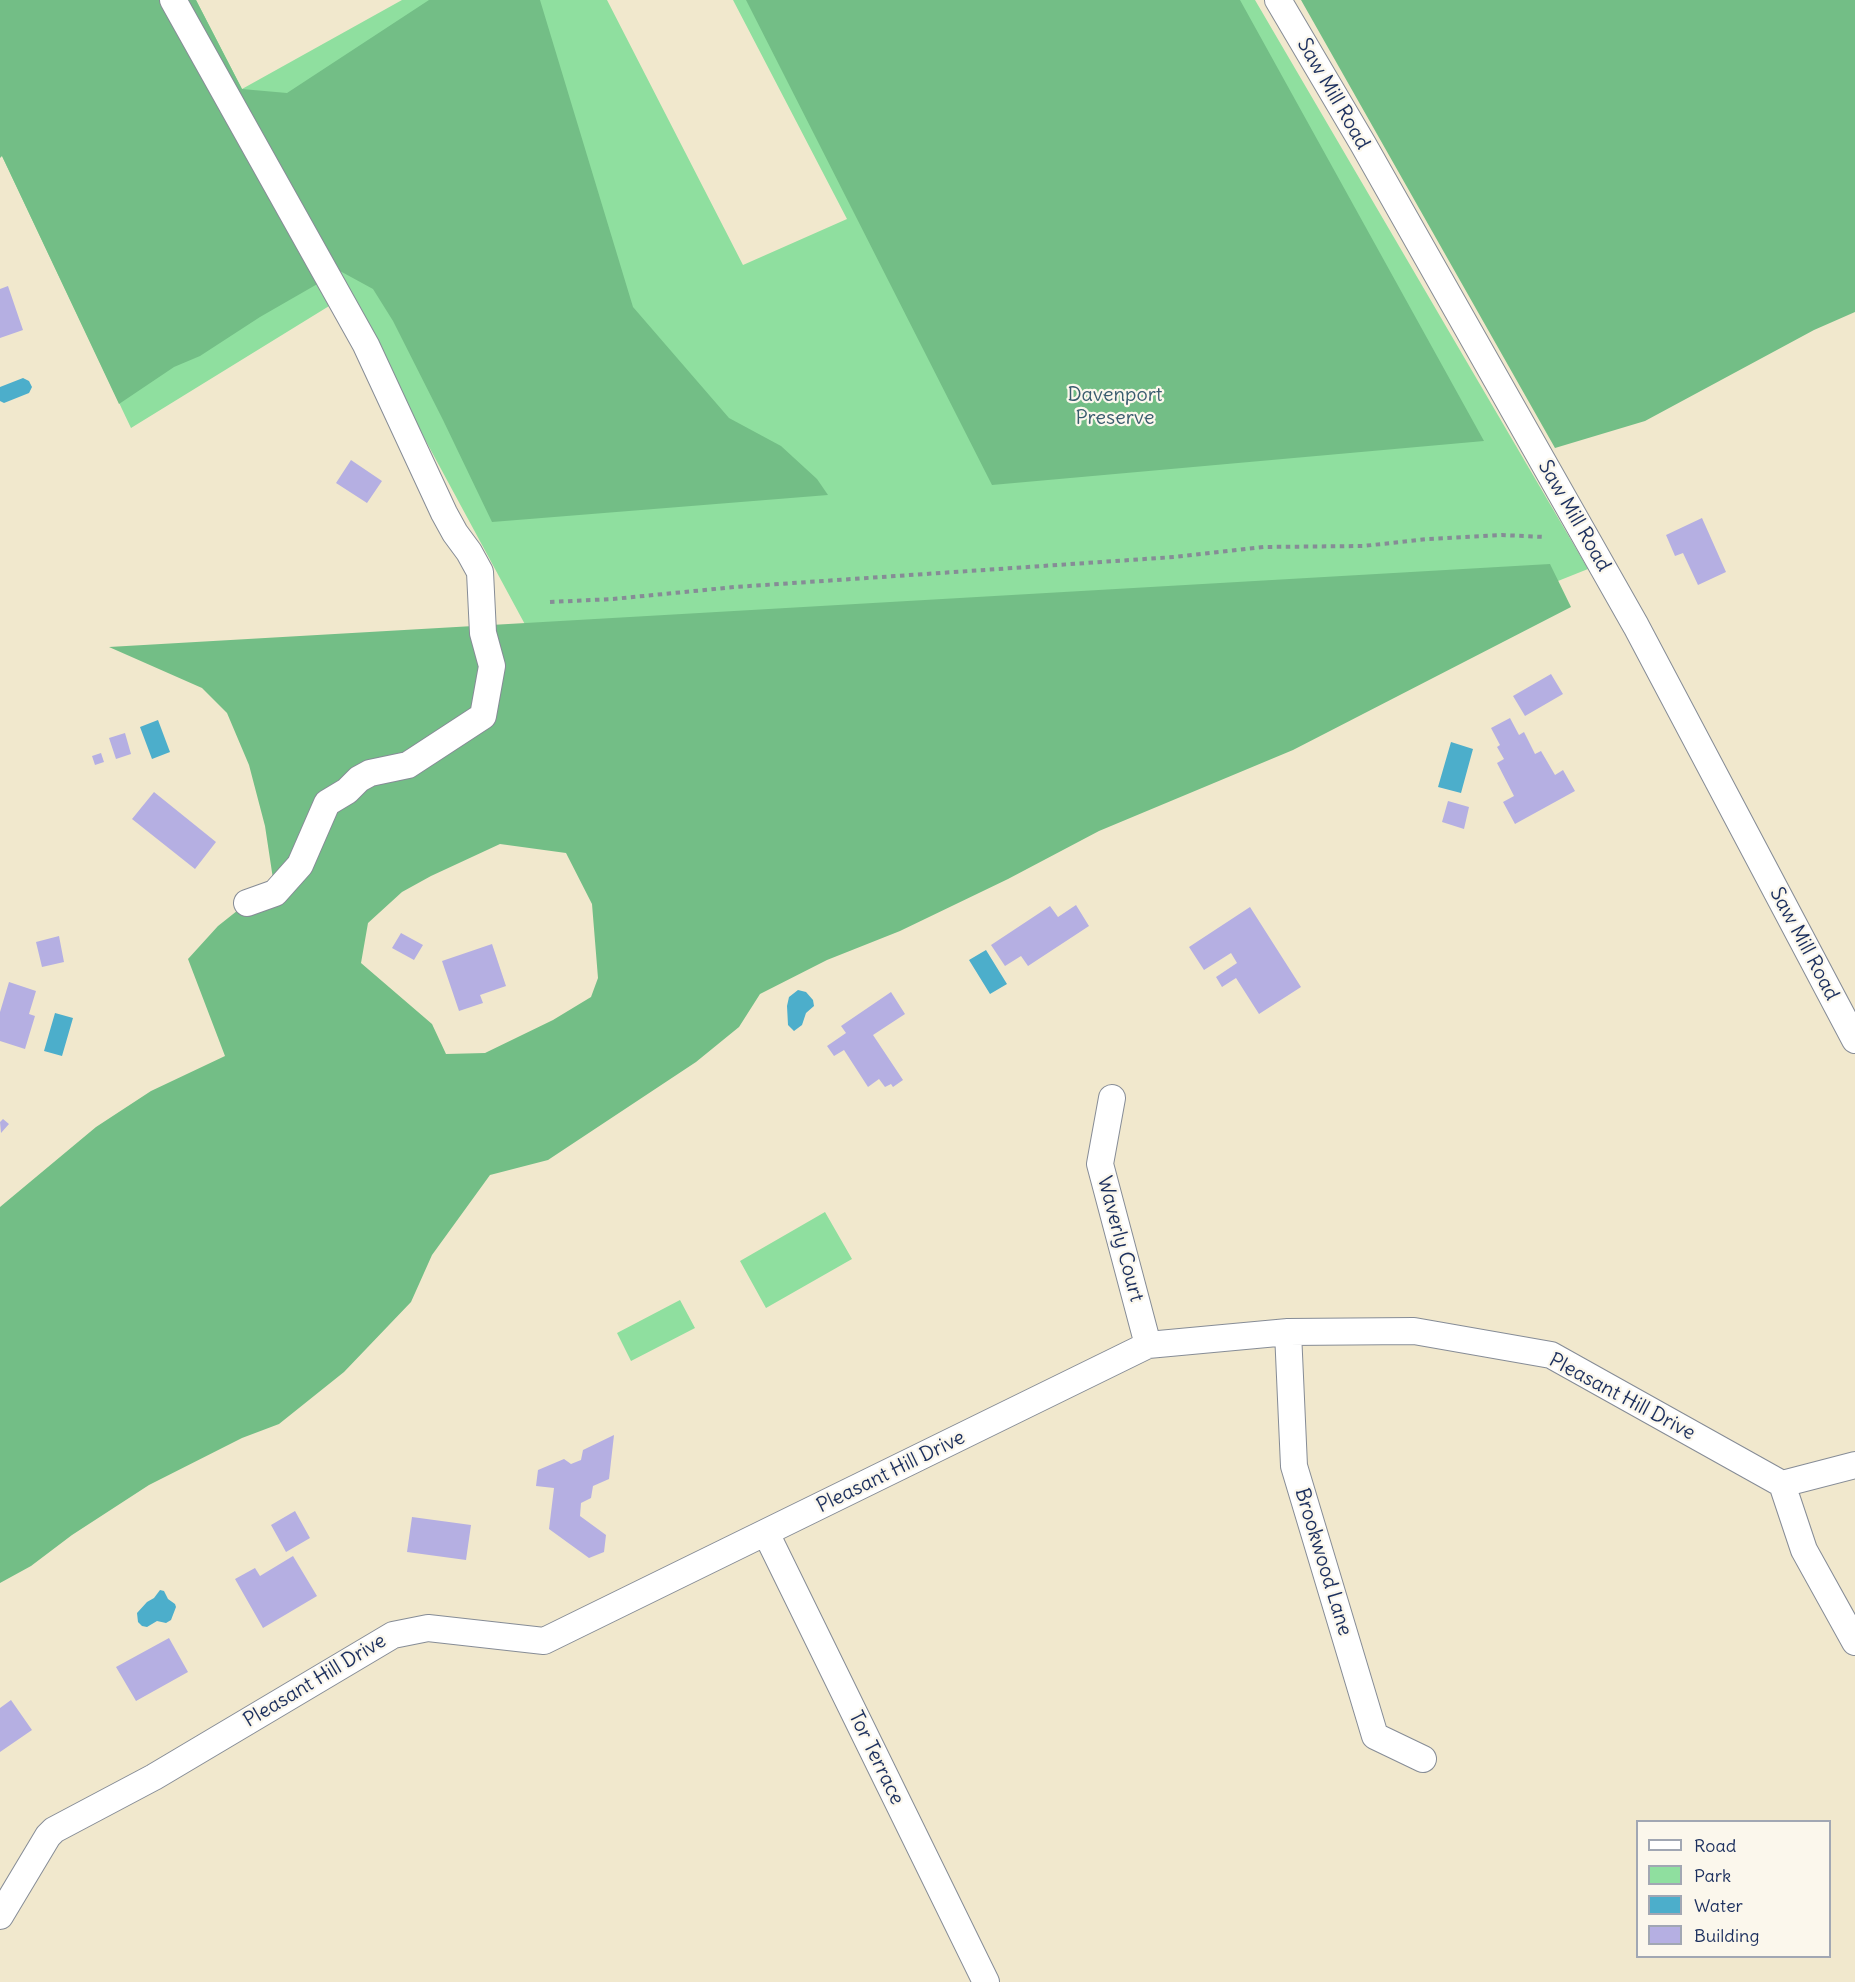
<!DOCTYPE html>
<html>
<head>
<meta charset="utf-8">
<style>
  body { margin:0 }
  #map { position:relative; width:1855px; height:1982px; overflow:hidden; background:#f1e8cd; font-family:Delius,sans-serif }
  canvas { display:block }
  .legend { position:absolute; left:1636px; top:1820px; width:195px; height:138px; box-sizing:border-box; background:#fbf7ec; border:2px solid #a1a7b3; margin:0; padding:8px 10px; list-style:none; font-size:18px; color:#1b2f5e }
  .legend li { display:flex; align-items:center; gap:12px; height:30px }
  .legend b { width:30px; border:2px solid #a1a7b3 }
</style>
</head>
<body>
<div id="map">
<canvas width="1855" height="1982"></canvas>
<ul class="legend">
<li><b style="height:8px;background:#fff"></b>Road</li>
<li><b style="height:16px;background:#8fdf9f"></b>Park</li>
<li><b style="height:16px;background:#4caecb"></b>Water</li>
<li><b style="height:16px;background:#b5afe2"></b>Building</li>
</ul>
</div>
<script>
const g = document.querySelector('canvas').getContext('2d');
g.lineJoin = 'round';
function paint(path, color) {
  g.fillStyle = color;
  g.fill(path, 'evenodd');
}
function poly(rows) {
  const path = new Path2D();
  for (const r of rows) {
    path.moveTo(r[0], r[1]);
    for (let i = 2; i < r.length; i += 2) path.lineTo(r[i], r[i + 1]);
  }
  return path;
}
function strokePath(path, color, width, dash) {
  g.strokeStyle = color;
  g.lineWidth = width;
  g.lineCap = dash ? 'butt' : 'round';
  g.setLineDash(dash || []);
  g.stroke(path);
}
function label(font, color, halo, rows, align = 'center') {
  g.font = font + ' Delius,sans-serif';
  g.lineWidth = 4.5;
  g.setLineDash([]);
  g.textBaseline = 'middle';
  g.strokeStyle = halo;
  g.fillStyle = color;
  for (const [text, x, y, turn = 0] of rows) {
    g.save();
    g.translate(x, y);
    g.rotate((+turn || 0) * Math.PI / 180);
    g.textAlign = isNaN(turn) ? turn : align;
    if (halo) g.strokeText(text, 0, 0);
    g.fillText(text, 0, 0);
    g.restore();
  }
}
const green = poly([
  [0,0,196,0,242,89,402,0,607,0,743,265,847,219,733,0,1255,0,1588,569,689,928,347,295,131,428,2,156],
  [825,1212,852,1259,766,1308,740,1261],
  [680,1300,695,1328,631,1361,617,1333]
]);
const forest = poly([
  [0,0,196,0,242,89,287,93,429,0,540,0,633,307,729,418,781,446,817,479,828,495,492,522,443,420,393,321,373,289,340,271,260,317,200,356,174,367,119,404,2,156,0,158],
  [746,0,1240,0,1484,441,992,485],
  [1301,0,1855,0,1855,312,1814,330,1645,421,1555,448],
  [1550,564,1571,607,1293,750,1099,831,1008,879,900,931,827,960,760,994,739,1027,696,1062,548,1160,490,1175,432,1255,411,1302,344,1372,279,1424,242,1438,149,1485,72,1535,31,1566,0,1583,0,1207,96,1127,151,1091,225,1056,188,959,218,926,247,903,275,892,265,826,249,765,227,713,202,688,109,647],
  [500,844,566,853,592,904,598,978,591,997,553,1020,485,1053,446,1054,432,1024,361,963,368,923,402,892,431,876]
]);
const water = poly([
  [23,378,29,381,32,387,29,393,4,403,0,401,0,387],
  [158,720,170,752,152,759,140,727],
  [1451,742,1473,749,1461,793,1438,787],
  [986,950,1007,984,990,994,969,960],
  [798,990,806,992,813,1000,814,1006,806,1013,802,1025,794,1031,788,1025,787,1006,789,997],
  [55,1013,73,1018,62,1056,44,1051],
  [160,1590,164,1591,168,1599,175,1604,176,1607,171,1620,166,1623,157,1621,147,1627,142,1626,138,1622,137,1613,147,1602,154,1598]
]);
const building = poly([
  [8,286,23,330,0,338,0,289],
  [351,460,382,481,367,503,336,483],
  [1702,518,1726,572,1698,585,1683,553,1675,556,1666,535],
  [1551,674,1563,694,1525,716,1513,696],
  [1510,718,1519,735,1524,732,1535,754,1541,751,1555,775,1563,770,1575,791,1515,824,1503,802,1514,796,1497,763,1504,759,1497,747,1500,745,1491,728],
  [125,733,131,754,116,759,109,738],
  [101,753,104,762,95,765,92,756],
  [154,792,216,842,195,869,132,819],
  [1448,801,1469,807,1464,829,1442,822],
  [1076,905,1089,926,1028,966,1021,956,1005,966,991,945,1050,906,1058,917],
  [1250,907,1301,987,1259,1014,1236,978,1222,987,1216,977,1237,963,1231,953,1204,970,1189,947],
  [401,933,423,945,414,960,392,948],
  [59,936,64,962,42,967,36,942],
  [492,944,506,986,480,995,483,1003,459,1011,442,961],
  [9,982,36,991,29,1014,35,1016,25,1049,0,1041,0,1012],
  [891,992,905,1014,873,1035,903,1080,893,1087,891,1084,885,1087,879,1079,868,1087,844,1050,834,1056,827,1046,846,1033,841,1026],
  [3,1119,9,1124,1,1133,0,1122],
  [614,1435,609,1479,593,1486,591,1498,581,1503,580,1516,606,1535,604,1552,589,1558,549,1529,554,1488,536,1486,538,1470,564,1459,571,1464,581,1460,583,1450],
  [295,1511,310,1538,286,1552,271,1525],
  [412,1517,471,1525,466,1560,407,1552],
  [293,1556,317,1596,263,1628,235,1579,255,1568,260,1576],
  [169,1638,188,1672,136,1701,116,1667],
  [11,1700,32,1730,0,1752,0,1708]
]);
const path = poly([
  [550,602,613,599,735,587,1174,557,1264,547,1363,546,1428,539,1502,535,1545,537]
]);
const minor = poly([
  [173,0,366,345,444,513,455,533,469,552,480,572,483,633,492,666,483,716,408,765,370,773,359,779,347,791,327,803,300,865,275,893,247,903],
  [1278,0,1363,144,1636,626,1855,1040],
  [1112,1098,1100,1164,1148,1345],
  [1288,1332,1294,1466,1375,1736,1423,1759],
  [1782,1484,1804,1550,1855,1642],
  [766,1533,986,1982],
  [0,1916,48,1836,54,1830,154,1777,393,1635,428,1628,544,1641,1148,1345,1288,1332,1414,1331,1551,1355,1782,1484,1855,1465]
]);
const streetNames = [
  ["Saw Mill Road",1333,94,60],
  ["Saw Mill Road",1574,516,60],
  ["Saw Mill Road",1804,944,62],
  ["Waverly Court",1120,1239,75],
  ["Pleasant Hill Drive",1622,1397,28],
  ["Pleasant Hill Drive",891,1472,-26],
  ["Brookwood Lane",1323,1562,73],
  ["Pleasant Hill Drive",315,1681,-31],
  ["Tor Terrace",876,1758,64]
];
const parkNames = [
  ["Davenport",1115,395],
  ["Preserve",1115,418]
];
paint(green, '#8fdf9f');
paint(forest, '#73be86');
paint(water, '#4caecb');
paint(building, '#b5afe2');
strokePath(minor, '#868c96', 28);
strokePath(path, '#868c96', 4, [4.5, 4.5]);
strokePath(minor, '#fff', 26);
label('20px', '#1b2f5e', '#fbf7ec', streetNames);
label('20px', '#385b6e', '#fbf7ec', parkNames);
</script>
</body>
</html>
